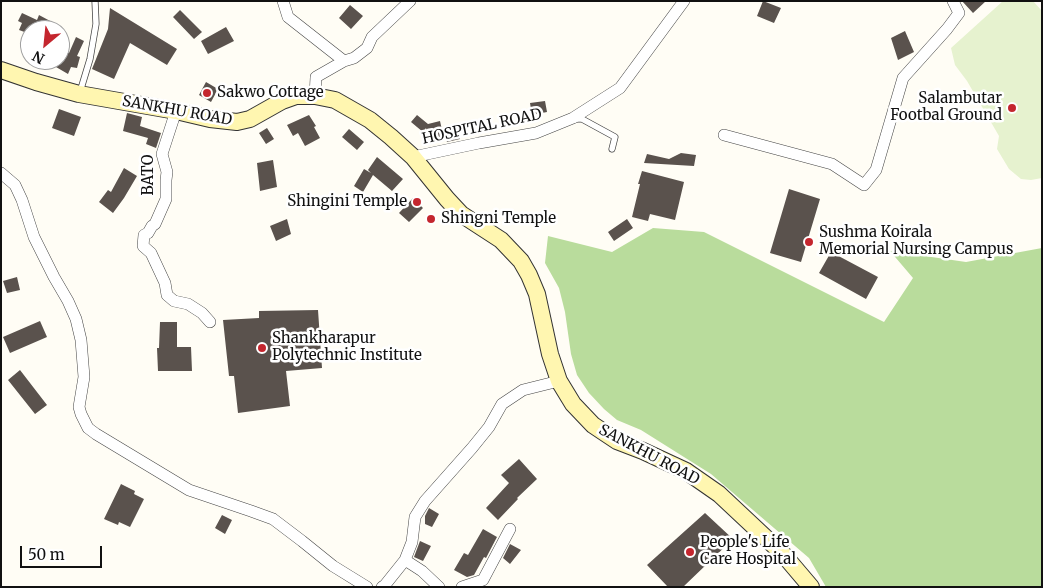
<!DOCTYPE html>
<html>
<head>
<meta charset="utf-8">
<style>
  body { margin:0 }
  #map { position:relative; width:1043px; height:588px; overflow:hidden; background:#fffdf5; font-family:Merriweather,serif }
  canvas { display:block }
  .frame { position:absolute; inset:0; border:2px solid #111; pointer-events:none }
  .north { position:absolute; left:20px; top:20px; width:50px; height:50px; box-sizing:border-box; background:#fff; border:1px solid #a0a0a0; border-radius:50%; rotate:208deg; font-size:14px; font-weight:700; line-height:20px; text-align:center; color:#111 }
  .north::after { content:''; display:block; margin:auto; width:18px; height:22px; background:#c4262e; clip-path:polygon(50% 0,100% 100%,50% 72%,0 100%) }
  .scale { position:absolute; left:20px; top:546px; width:82px; height:22px; box-sizing:border-box; border:2px solid #111; border-top:0; padding-left:6px; font-size:15px; line-height:18px; white-space:nowrap; color:#111; -webkit-text-stroke:4px #fff; paint-order:stroke }
</style>
</head>
<body>
<div id="map">
<canvas width="1043" height="588"></canvas>
<div class="frame"></div>
<div class="north">N</div>
<div class="scale">50 m</div>
</div>
<script>
const g = document.querySelector('canvas').getContext('2d');
g.lineJoin = 'round';
function paint(path, color) {
  g.fillStyle = color;
  g.fill(path, 'evenodd');
}
function poly(rows) {
  const path = new Path2D();
  for (const r of rows) {
    path.moveTo(r[0], r[1]);
    for (let i = 2; i < r.length; i += 2) path.lineTo(r[i], r[i + 1]);
  }
  return path;
}
function strokePath(path, color, width, dash) {
  g.strokeStyle = color;
  g.lineWidth = width;
  g.lineCap = dash ? 'butt' : 'round';
  g.setLineDash(dash || []);
  g.stroke(path);
}
function label(font, color, halo, rows, align = 'center') {
  g.font = font + ' Merriweather,serif';
  g.lineWidth = 5;
  g.setLineDash([]);
  g.textBaseline = 'middle';
  g.strokeStyle = halo;
  g.fillStyle = color;
  for (const [text, x, y, turn = 0] of rows) {
    g.save();
    g.translate(x, y);
    g.rotate((+turn || 0) * Math.PI / 180);
    g.textAlign = isNaN(turn) ? turn : align;
    if (halo) g.strokeText(text, 0, 0);
    g.fillText(text, 0, 0);
    g.restore();
  }
}
const forest = poly([
  [653,228,704,232,884,322,913,278,890,251,966,262,1042,248,1042,587,826,587,809,558,711,474,641,430,617,420,604,409,589,393,577,375,571,354,565,312,559,288,545,263,548,236,612,252]
]);
const pitch = poly([
  [1003,1,1033,1,1042,11,1042,178,1031,180,1021,179,1009,169,997,149,999,136,967,81,955,65,951,48]
]);
const building = poly([
  [763,1,781,8,774,23,757,16],
  [962,1,986,1,973,13],
  [350,5,363,16,351,29,339,18],
  [110,8,177,49,167,65,130,43,114,79,92,69,108,29],
  [180,10,202,32,194,39,173,17],
  [22,13,37,20,39,15,52,22,48,30,30,30,30,34,19,30,22,23,18,21],
  [226,27,234,41,208,54,201,41],
  [905,31,914,52,898,60,891,38],
  [76,37,84,41,77,56,80,57,77,68,71,67,68,74,56,67,60,60,60,49,69,53],
  [206,82,218,89,211,102,199,95],
  [545,101,547,112,532,115,530,103],
  [59,109,81,117,74,136,52,128],
  [127,113,142,117,140,126,161,133,156,148,146,144,148,138,123,131],
  [309,115,316,126,314,127,320,138,305,146,298,133,293,136,287,125],
  [417,115,428,124,440,121,442,130,458,127,460,139,447,142,446,138,430,141,426,128,423,132,411,122],
  [267,128,274,139,266,144,259,133],
  [349,129,364,142,357,150,342,137],
  [681,153,696,155,694,166,644,163,647,154,669,159],
  [377,157,403,179,392,191,373,175,363,192,354,186,364,169,371,173,368,170],
  [273,160,277,187,260,191,257,163],
  [124,168,137,176,124,198,113,213,99,202,108,190,111,192],
  [642,171,684,182,675,220,650,214,648,221,632,217,640,184,638,184],
  [789,189,820,199,801,262,770,253],
  [413,198,423,208,409,222,399,213],
  [287,219,291,234,276,241,270,226],
  [627,219,633,228,614,241,608,232],
  [831,252,878,277,866,299,819,273],
  [17,277,20,290,7,293,3,281],
  [318,310,322,368,286,371,290,406,238,413,234,376,229,376,223,320,259,318,259,311],
  [40,321,47,337,10,353,3,337],
  [160,322,177,322,177,347,191,347,192,371,158,371,157,348,159,348],
  [20,370,47,405,35,414,8,380],
  [519,459,537,479,517,498,518,499,498,520,486,508,509,483,501,475],
  [121,484,135,491,134,494,144,499,130,527,119,522,118,525,104,519],
  [429,508,439,514,432,527,425,524,425,516],
  [705,513,733,539,683,587,668,587,647,565],
  [222,515,232,520,225,534,215,528],
  [483,529,497,537,486,558,484,557,474,575,467,577,454,570,464,553,468,555],
  [420,541,431,546,423,561,414,557],
  [510,544,521,550,510,564,503,558]
]);
const lane = poly([
  [80,92,90,59,96,24,95,1],
  [576,119,582,119,615,137,612,149]
]);
const street = poly([
  [283,1,288,17,344,61],
  [315,96,316,77,344,61,354,58,367,48,372,37,410,1],
  [176,111,162,154,167,172,166,180,166,199,155,224,152,226,148,233,144,235,143,246,151,253,165,283,167,295,174,301,188,304,202,313,210,322],
  [724,135,832,164,864,185,876,170,903,78,947,29,959,13,953,1],
  [413,157,479,143,536,133,573,118,620,88,684,1],
  [1,173,15,185,22,200,34,237,54,277,68,301,76,319,81,340,84,377,79,407,81,414,88,428,96,434,189,490,251,511,273,519,302,541,333,566,367,587],
  [405,560,422,571,439,587],
  [382,587,385,585,405,560,412,542,415,517,425,501,472,448,489,427,502,404,523,390,559,381],
  [462,587,483,580,510,529]
]);
const secondary = poly([
  [1,70,36,82,79,94,176,111,210,119,237,122,250,119,282,101,296,96,315,96,335,100,370,120,391,137,413,157,447,199,461,214,501,240,521,261,529,275,537,294,550,354,559,381,573,404,593,425,617,441,643,451,686,471,719,494,783,554,811,587]
]);
const markers = [
  [207,93,5,"#c4262e"],
  [1012,108,5,"#c4262e"],
  [417,202,5,"#c4262e"],
  [431,219,5,"#c4262e"],
  [809,242,5,"#c4262e"],
  [262,348,5,"#c4262e"],
  [690,552,5,"#c4262e"]
];
const poiNames = [
  ["Sakwo Cottage",217,93],
  ["Salambutar",1002,99,"right"],
  ["Footbal Ground",1002,116,"right"],
  ["Shingini Temple",407,202,"right"],
  ["Shingni Temple",441,219],
  ["Sushma Koirala",819,233],
  ["Memorial Nursing Campus",819,250],
  ["Shankharapur",272,339],
  ["Polytechnic Institute",272,356],
  ["People's Life",700,543],
  ["Care Hospital",700,560]
];
const streetNames = [
  ["SANKHU ROAD",177,111,10],
  ["HOSPITAL ROAD",482,127,-12],
  ["BATO",149,175,-90],
  ["SANKHU ROAD",649,455,28]
];
paint(forest, '#b9dc9c');
paint(pitch, '#e6f2cf');
paint(building, '#5a524d');
strokePath(lane, '#444', 7);
strokePath(street, '#444', 12);
strokePath(secondary, '#333', 18);
strokePath(lane, '#fff', 5.5);
strokePath(street, '#fff', 11);
strokePath(secondary, '#fff6b0', 16);
for (const [x, y, r, color] of markers) {
  const dot = new Path2D();
  dot.arc(x, y, r, 0, 2 * Math.PI);
  g.fillStyle = color;
  g.fill(dot);
  strokePath(dot, '#fff', 2);
}
label('15px', '#111', '#fff', poiNames, 'left');
label('15px', '#111', '#fff', streetNames);
</script>
</body>
</html>
